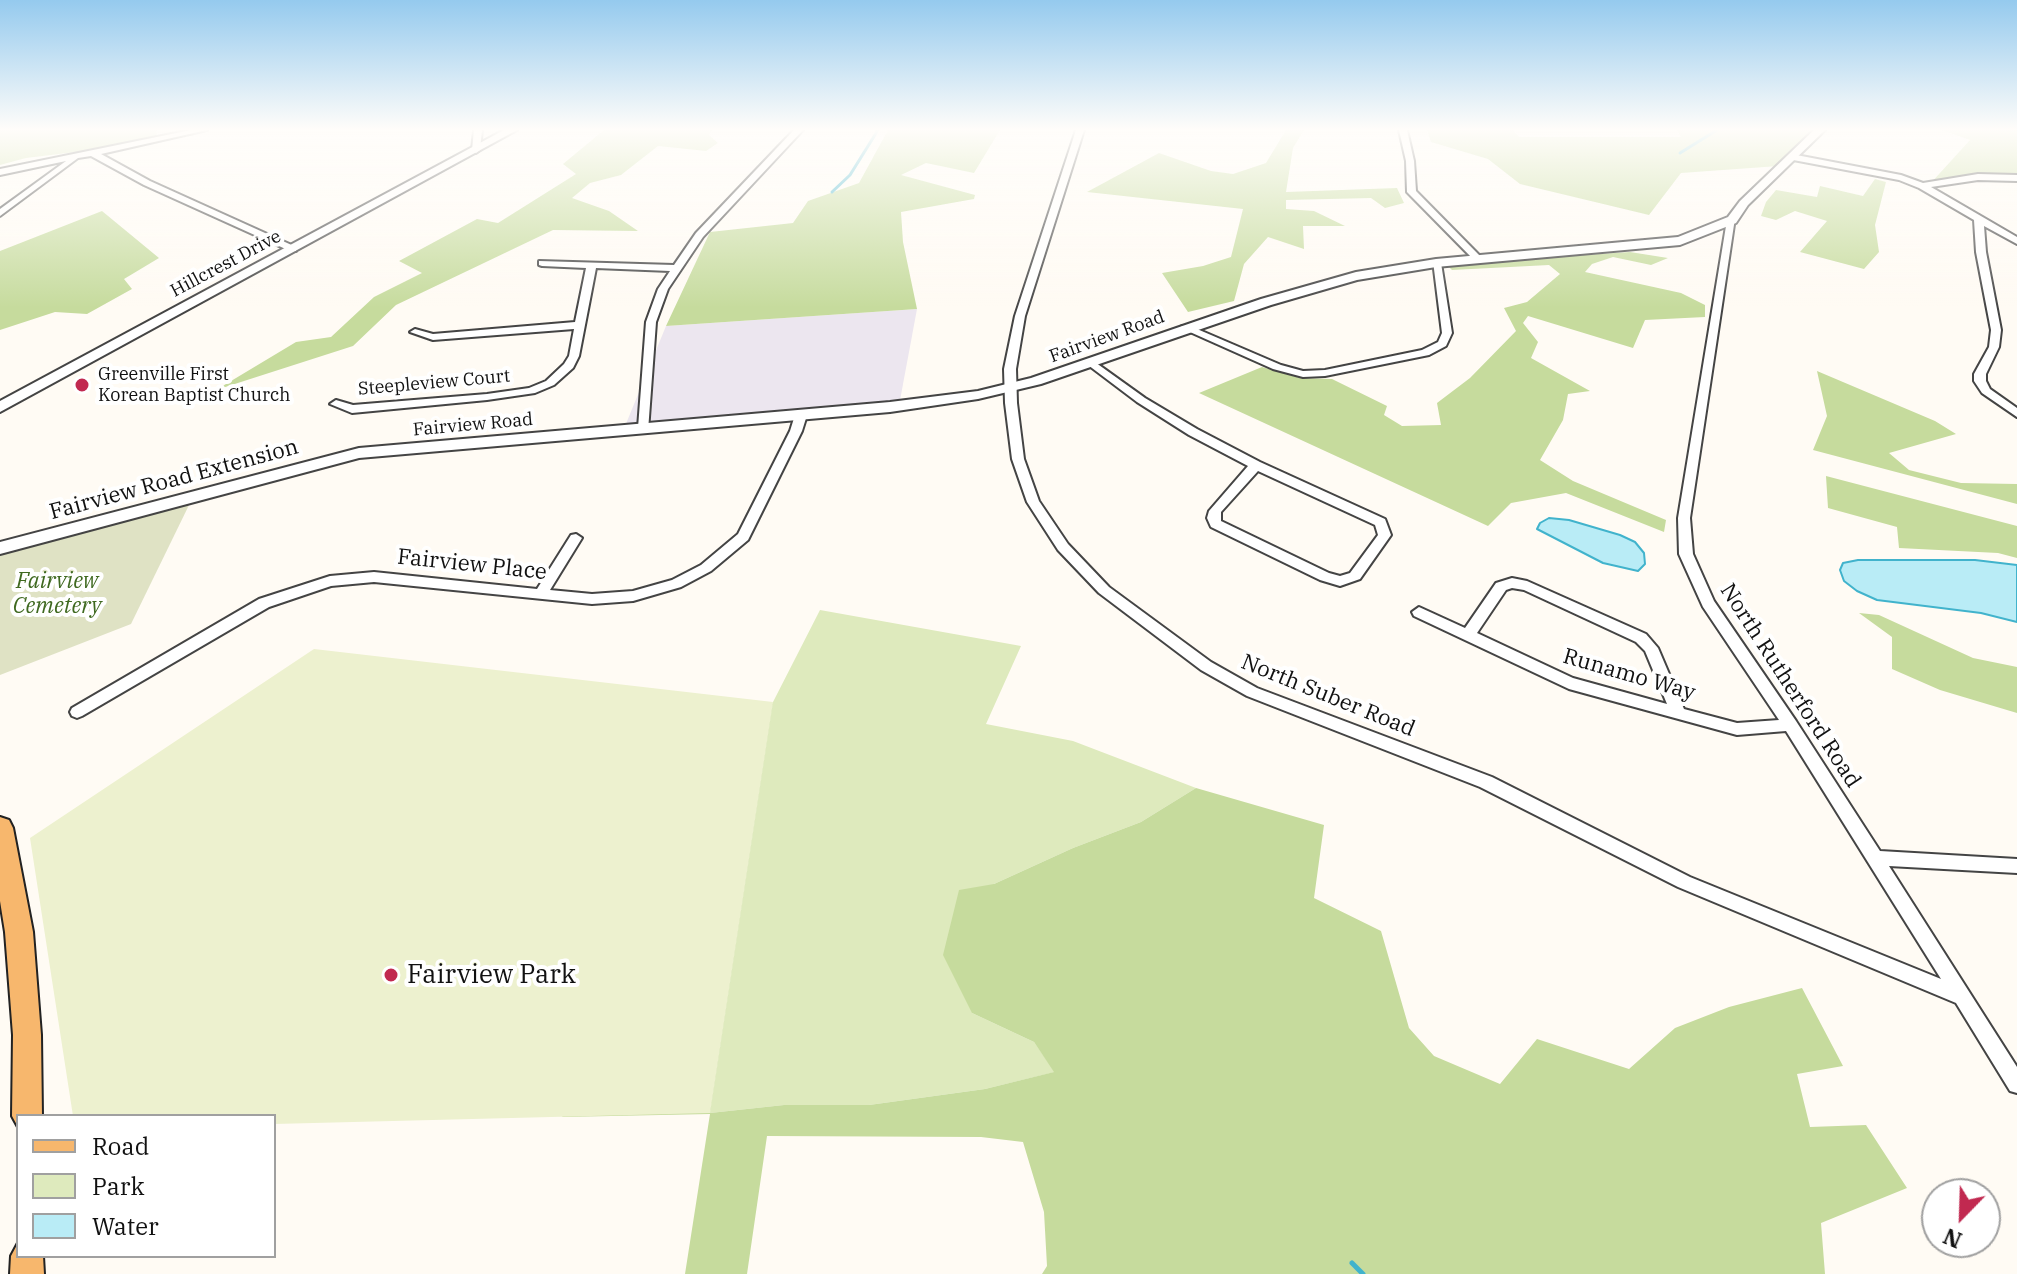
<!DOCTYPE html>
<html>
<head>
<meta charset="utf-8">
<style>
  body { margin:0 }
  #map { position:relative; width:2017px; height:1274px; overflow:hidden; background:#fffbf4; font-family:"IBM Plex Serif",serif }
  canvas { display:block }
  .legend { position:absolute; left:16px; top:1114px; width:260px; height:144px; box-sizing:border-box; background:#fff; border:2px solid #a0a0a0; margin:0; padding:10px 14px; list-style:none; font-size:24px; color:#111 }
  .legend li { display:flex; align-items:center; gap:16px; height:40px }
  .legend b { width:40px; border:2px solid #a0a0a0 }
  .north { position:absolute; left:1921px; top:1178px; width:80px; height:80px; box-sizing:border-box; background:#fff; border:2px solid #a0a0a0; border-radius:50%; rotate:203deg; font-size:22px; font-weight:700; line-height:32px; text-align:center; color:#111 }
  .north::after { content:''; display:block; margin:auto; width:28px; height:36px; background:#c12950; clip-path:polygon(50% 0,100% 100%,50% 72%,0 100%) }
</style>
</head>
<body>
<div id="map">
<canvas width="2017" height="1274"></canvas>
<ul class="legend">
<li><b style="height:10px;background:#f7b76d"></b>Road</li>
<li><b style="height:22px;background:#deeabd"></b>Park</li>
<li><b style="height:22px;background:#b9ecf6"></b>Water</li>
</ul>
<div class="north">N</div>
</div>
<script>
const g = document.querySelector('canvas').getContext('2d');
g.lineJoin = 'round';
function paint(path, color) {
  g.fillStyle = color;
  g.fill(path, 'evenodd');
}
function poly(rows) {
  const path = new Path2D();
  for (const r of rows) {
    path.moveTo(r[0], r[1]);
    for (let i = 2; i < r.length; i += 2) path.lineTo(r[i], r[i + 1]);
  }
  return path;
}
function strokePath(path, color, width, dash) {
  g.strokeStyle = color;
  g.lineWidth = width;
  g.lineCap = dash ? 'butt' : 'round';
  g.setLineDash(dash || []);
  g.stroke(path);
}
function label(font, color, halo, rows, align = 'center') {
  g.font = font + ' "IBM Plex Serif",serif';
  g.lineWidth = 8;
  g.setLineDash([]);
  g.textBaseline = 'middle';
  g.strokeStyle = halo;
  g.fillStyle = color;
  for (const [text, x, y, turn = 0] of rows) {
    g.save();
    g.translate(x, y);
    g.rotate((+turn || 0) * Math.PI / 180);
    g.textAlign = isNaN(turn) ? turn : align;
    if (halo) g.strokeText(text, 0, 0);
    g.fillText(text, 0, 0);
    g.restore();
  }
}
const industrial = poly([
  [917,309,898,411,621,436,666,326]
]);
const green = poly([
  [820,610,1021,646,986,724,1073,741,1196,788,1141,822,1073,848,994,884,972,1013,1034,1042,1055,1072,985,1089,869,1105,784,1105,710,1113,773,702]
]);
const forest = poly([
  [0,130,156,130,158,142,26,158,0,165],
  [604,130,712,130,709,135,718,143,706,151,658,146,621,175,590,183,572,198,609,211,638,231,553,230,396,305,353,346,216,390,296,342,331,337,374,297,422,273,399,261,477,219,498,223,576,174,563,164],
  [888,130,1000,130,974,173,926,163,901,175,975,195,974,199,901,212,903,242,917,309,666,326,710,232,793,223,808,201,859,183],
  [1286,130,1304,130,1293,148,1286,192,1397,188,1404,203,1385,208,1371,198,1286,200,1286,209,1314,211,1345,226,1303,226,1304,249,1268,237,1244,264,1234,301,1188,312,1162,273,1203,266,1231,257,1243,209,1087,192,1159,153,1211,171,1233,174,1266,163],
  [1427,130,1513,130,1519,137,1681,137,1677,130,1818,130,1779,166,1681,173,1649,215,1520,184,1488,159,1431,142],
  [1942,130,2017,130,2017,175,1929,185,1970,140],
  [1875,179,1886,182,1875,225,1879,252,1864,269,1800,252,1827,221,1795,211,1776,220,1761,216,1766,202,1776,190,1817,197,1820,186,1863,196],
  [102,211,159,258,124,279,132,289,87,314,55,312,0,330,0,251],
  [1630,252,1668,258,1651,265,1613,257,1592,264,1585,272,1681,293,1705,305,1705,317,1645,320,1633,348,1528,316,1523,323,1538,342,1531,358,1590,391,1568,394,1563,420,1540,460,1573,481,1666,520,1664,532,1566,493,1511,503,1488,526,1199,393,1262,367,1300,378,1332,379,1387,406,1384,415,1402,426,1441,425,1437,403,1470,378,1516,331,1504,308,1527,302,1560,274,1549,265,1452,270,1446,264],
  [1817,371,1935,421,1956,434,1889,453,1909,470,1961,483,2017,484,2017,504,1813,450,1827,416],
  [1826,476,2017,526,2017,558,1998,553,1899,548,1897,527,1828,508],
  [1859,613,1879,615,1973,658,2017,667,2017,713,1940,690,1892,669,1892,637],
  [773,702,710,1113,784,1105,869,1105,985,1089,1054,1072,1034,1042,972,1013,943,955,959,890,994,884,1073,848,1141,822,1196,788,1324,825,1314,898,1381,931,1409,1028,1434,1056,1500,1084,1537,1039,1629,1069,1675,1028,1729,1007,1802,988,1843,1066,1797,1074,1810,1127,1866,1125,1907,1188,1821,1223,1825,1274,1042,1274,1047,1266,1044,1212,1023,1142,981,1137,767,1136,747,1274,685,1274,710,1114,562,1117]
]);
const cemetery = poly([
  [190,503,131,624,0,675,0,553]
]);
const pitch = poly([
  [314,649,773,702,710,1113,274,1124,274,1116,73,1116,30,838]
]);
const water = poly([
  [1549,518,1569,520,1620,535,1635,542,1644,553,1645,564,1638,571,1603,563,1537,529,1540,523,1549,518],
  [1858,560,1975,560,2017,565,2017,622,1981,613,1877,600,1857,591,1844,581,1840,570,1843,563,1858,560]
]);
const streamFar1 = poly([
  [1680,153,1717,130],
  [832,192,850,175,878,130]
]);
const stream = poly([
  [1352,1263,1363,1274]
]);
const minor = poly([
  [191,130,207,130,101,154,150,181,296,247,296,251,290,251,144,185,91,156,78,158,0,216,0,209,66,161,0,175,0,169,191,130],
  [474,130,482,130,480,150,476,153,472,150,474,130],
  [794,130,803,130,703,237,668,289,656,322,648,431,640,431,638,428,646,322,658,289,670,271,596,268,579,356,573,368,554,385,535,393,487,400,352,413,330,404,336,400,353,405,487,394,529,388,546,381,564,364,569,356,574,329,433,340,410,332,415,329,433,334,575,322,586,268,542,266,539,265,539,261,674,265,696,233,794,130],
  [1076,130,1084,130,1025,316,1016,369,1017,403,1024,459,1039,501,1068,544,1109,587,1211,662,1257,688,1492,777,1690,877,1941,979,1786,731,1737,735,1569,689,1414,616,1412,612,1419,607,1465,628,1496,583,1512,578,1527,581,1646,634,1658,648,1684,709,1737,723,1779,720,1703,607,1679,554,1678,518,1727,220,1735,218,1690,518,1693,554,1714,601,1796,721,1880,851,2017,859,2017,873,1889,866,2017,1067,2017,1093,2010,1091,1956,1003,1678,887,1480,787,1247,696,1201,670,1099,593,1058,550,1027,502,1012,459,1005,403,1004,369,1015,316,1076,130],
  [1512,588,1524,590,1636,642,1645,651,1667,704,1573,678,1477,633,1506,590,1512,588],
  [1399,130,1407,130,1414,161,1416,191,1481,257,1481,261,1475,261,1407,192,1406,161,1399,130],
  [1791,154,1901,175,1923,183,1978,174,2017,175,2017,181,1978,180,1931,187,2017,237,2017,244,1984,226,1986,252,2001,330,1999,347,1986,374,1986,381,1990,389,2017,408,2017,417,1982,393,1974,381,1974,374,1989,347,1991,330,1976,252,1974,220,1919,188,1899,180,1788,159,1787,157,1791,154],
  [1433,261,1441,263,1452,333,1446,346,1429,355,1325,376,1303,377,1273,369,1181,328,1182,326,1190,326,1281,365,1303,371,1325,370,1422,350,1438,342,1442,333,1433,261],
  [1092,360,1145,398,1197,429,1260,462,1385,519,1391,535,1360,579,1340,586,1320,580,1211,527,1207,518,1209,511,1248,466,1189,435,1137,402,1088,365,1088,361,1092,360],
  [1258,471,1375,525,1378,535,1350,573,1340,576,1329,573,1221,521,1221,512,1258,471],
  [801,411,807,415,802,431,748,540,711,571,681,587,633,601,592,604,374,582,331,586,269,607,82,716,77,718,72,716,70,712,72,708,259,599,330,576,374,572,537,589,571,535,576,534,582,538,550,590,592,594,633,591,672,580,701,565,738,534,790,431,795,415,801,411]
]);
const tertiary = poly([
  [504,130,517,130,0,412,0,401,504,130],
  [1814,130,1825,130,1748,205,1736,223,1680,245,1436,267,1357,280,1271,305,1041,384,978,399,890,412,359,458,0,554,0,542,359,448,890,402,978,391,1031,378,1261,299,1356,272,1436,259,1678,237,1728,217,1740,201,1814,130]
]);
const primary = poly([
  [0,817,9,820,13,828,33,932,41,1035,42,1116,18,1116,18,1127,12,1116,13,1035,5,932,0,901,0,817],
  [18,1243,18,1256,43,1256,44,1274,10,1274,11,1256,18,1243]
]);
const markers = [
  [82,385,8,"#c12950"],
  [391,975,8,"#c12950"]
];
const farStreetnames = [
  ["Hillcrest Drive",226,264,-28],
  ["Fairview Road",1107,337,-20],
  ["Steepleview Court",434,383,-5],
  ["Fairview Road",473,425,-5]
];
const farPoinames = [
  ["Greenville First",98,375],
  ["Korean Baptist Church",98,396]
];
const streetNames = [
  ["Fairview Road Extension",174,480,-15],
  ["Fairview Place",472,565,6],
  ["Runamo Way",1629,675,16],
  ["North Rutherford Road",1790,686,57],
  ["North Suber Road",1328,696,22]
];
const parkNames = [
  ["Fairview",57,582],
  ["Cemetery",57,607]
];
const nearPoinames = [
  ["Fairview Park",407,975]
];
paint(industrial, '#ece6ef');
paint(green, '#deeabd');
paint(forest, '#c6db9d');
paint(cemetery, '#dfe2c4');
paint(pitch, '#edf1cf');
paint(water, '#b9ecf6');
strokePath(water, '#41b3cc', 2);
strokePath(streamFar1, '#41b3cc', 3);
strokePath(stream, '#41b3cc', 5);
strokePath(minor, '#444', 4);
strokePath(tertiary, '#444', 4);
strokePath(primary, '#222', 4);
paint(minor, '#fff');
paint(tertiary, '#fff');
paint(primary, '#f7b76d');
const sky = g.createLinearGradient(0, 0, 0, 308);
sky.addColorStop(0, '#95caee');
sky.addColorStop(0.42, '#fffdfa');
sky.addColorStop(1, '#fffdfa00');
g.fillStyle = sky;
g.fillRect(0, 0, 2017, 308);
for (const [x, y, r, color] of markers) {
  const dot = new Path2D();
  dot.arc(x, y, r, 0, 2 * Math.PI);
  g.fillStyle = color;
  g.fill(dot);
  strokePath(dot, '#fff', 3);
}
label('18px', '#111', '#fff', farStreetnames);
label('18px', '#111', '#fff', farPoinames, 'left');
label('22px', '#111', '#fff', streetNames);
label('italic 22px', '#3f6920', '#fff', parkNames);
label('26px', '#111', '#fff', nearPoinames, 'left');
</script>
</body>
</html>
